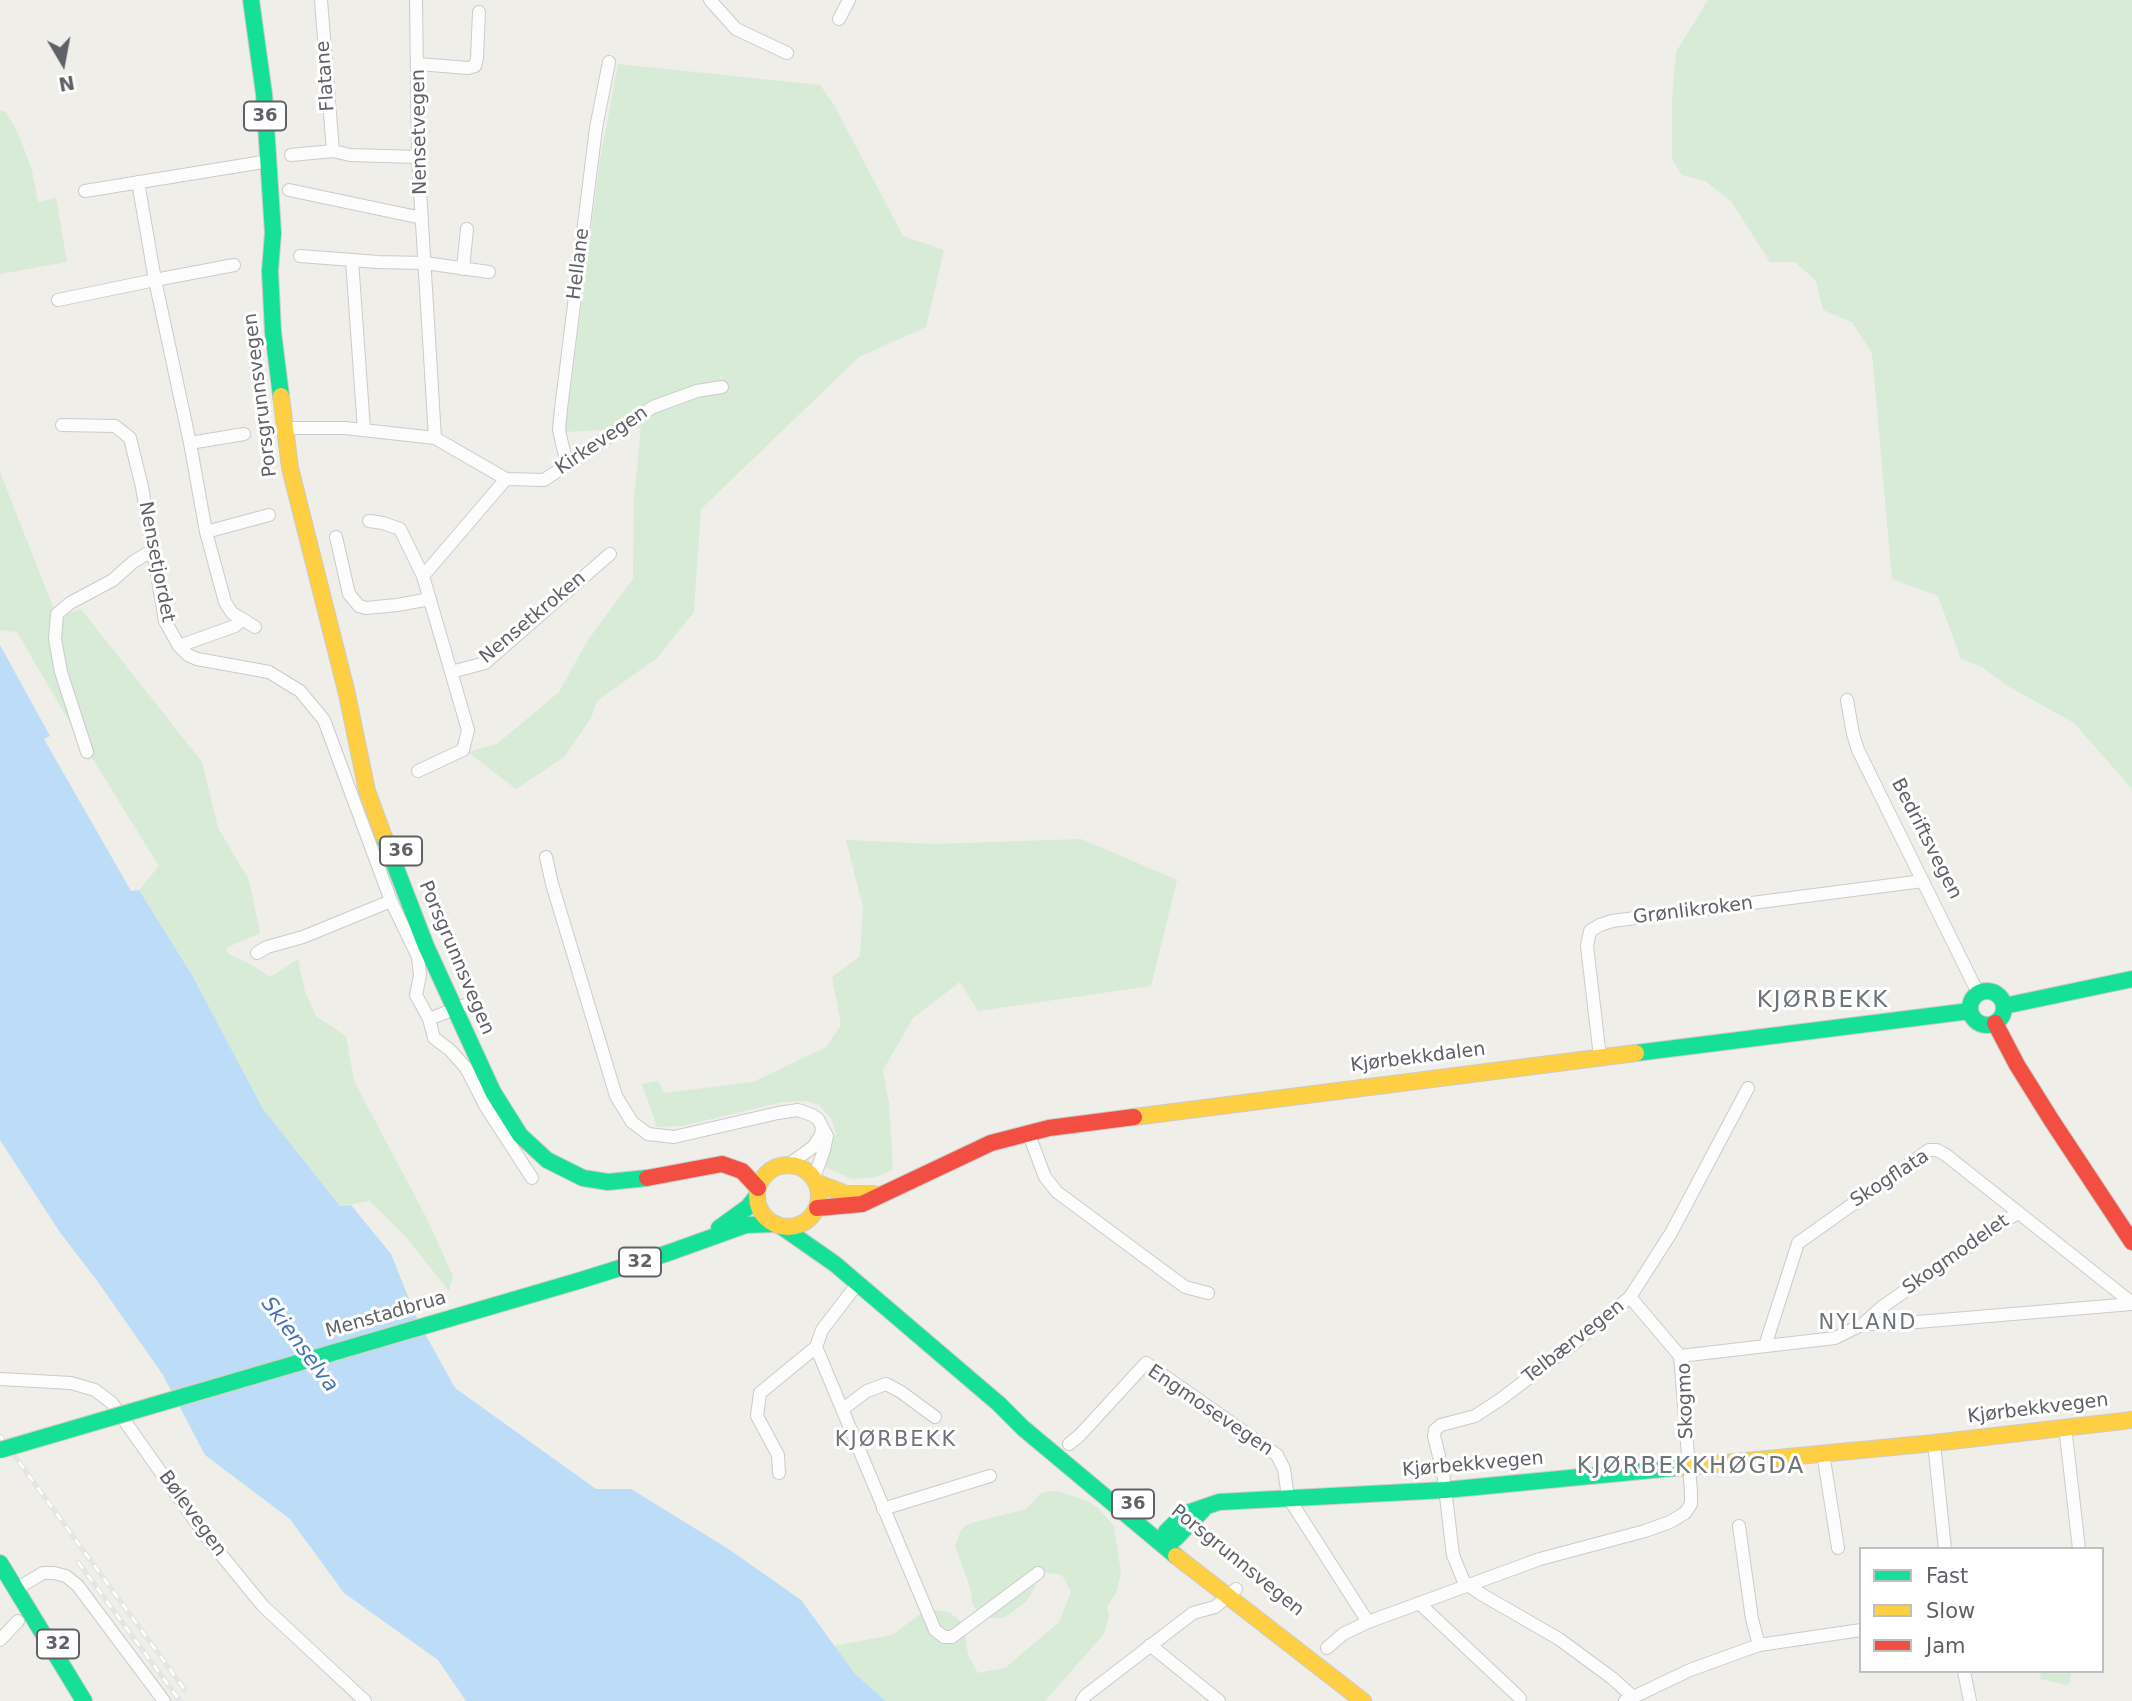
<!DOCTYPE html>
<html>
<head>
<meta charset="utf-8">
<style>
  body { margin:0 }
  #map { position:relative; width:2132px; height:1701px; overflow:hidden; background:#efeee9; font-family:"DejaVu Sans",sans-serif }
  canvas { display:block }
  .legend { position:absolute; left:1859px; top:1547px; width:245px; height:126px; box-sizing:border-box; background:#fff; border:2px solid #bfc0c2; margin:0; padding:9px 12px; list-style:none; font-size:21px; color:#5e6267 }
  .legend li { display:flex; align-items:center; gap:14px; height:35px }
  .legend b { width:35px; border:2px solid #bfc0c2 }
  .north { position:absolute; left:28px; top:28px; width:70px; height:70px; -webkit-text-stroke:5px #fff; paint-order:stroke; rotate:170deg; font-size:19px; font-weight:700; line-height:28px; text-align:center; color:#5e6267 }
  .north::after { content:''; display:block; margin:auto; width:24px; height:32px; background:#5e6267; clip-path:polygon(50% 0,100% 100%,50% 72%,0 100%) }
</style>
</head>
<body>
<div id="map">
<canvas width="2132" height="1701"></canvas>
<ul class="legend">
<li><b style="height:9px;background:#16e098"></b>Fast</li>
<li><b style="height:9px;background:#ffcf43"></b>Slow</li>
<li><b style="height:9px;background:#f24e42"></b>Jam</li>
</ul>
<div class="north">N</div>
</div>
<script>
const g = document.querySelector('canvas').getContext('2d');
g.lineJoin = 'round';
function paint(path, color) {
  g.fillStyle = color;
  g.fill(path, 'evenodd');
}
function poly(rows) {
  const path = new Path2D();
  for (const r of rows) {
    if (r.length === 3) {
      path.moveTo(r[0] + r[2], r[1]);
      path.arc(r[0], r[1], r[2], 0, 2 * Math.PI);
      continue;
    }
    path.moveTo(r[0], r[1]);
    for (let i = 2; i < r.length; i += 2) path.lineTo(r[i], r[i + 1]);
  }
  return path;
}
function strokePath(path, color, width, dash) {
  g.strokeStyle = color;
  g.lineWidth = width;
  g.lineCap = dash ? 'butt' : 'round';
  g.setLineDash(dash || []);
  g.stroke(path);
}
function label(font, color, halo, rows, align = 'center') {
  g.font = font + ' "DejaVu Sans",sans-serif';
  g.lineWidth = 6;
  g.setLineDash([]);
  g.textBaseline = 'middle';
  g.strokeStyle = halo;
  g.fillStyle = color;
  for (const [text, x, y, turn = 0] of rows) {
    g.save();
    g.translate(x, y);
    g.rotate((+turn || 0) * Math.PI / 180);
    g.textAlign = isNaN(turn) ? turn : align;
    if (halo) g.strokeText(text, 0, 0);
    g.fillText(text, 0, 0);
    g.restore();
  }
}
const green = poly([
  [1708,0,2132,0,2132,789,2074,723,2006,685,1982,667,1961,659,1938,596,1892,579,1872,353,1852,322,1823,310,1816,281,1795,262,1770,262,1731,201,1705,181,1682,175,1672,159,1672,100,1676,52],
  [618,64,820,85,834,105,903,236,944,250,926,327,859,357,701,509,694,612,657,658,597,701,591,718,564,757,516,789,468,752,497,744,559,692,588,640,633,579,634,498,641,428,565,432,600,160],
  [0,110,6,112,18,133,32,170,38,202,56,198,67,262,0,274],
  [0,472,57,617,81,609,202,762,218,828,249,880,260,933,226,948,229,954,252,965,270,977,298,959,305,992,316,1016,346,1036,354,1081,426,1217,453,1276,449,1291,405,1236,370,1201,340,1206,263,1109,192,975,139,890,159,866,66,716,17,632,0,630],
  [1081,839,1177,880,1151,986,978,1011,960,982,913,1018,883,1070,889,1103,893,1170,876,1177,852,1179,824,1166,836,1133,831,1118,819,1105,806,1101,782,1102,682,1126,657,1127,642,1084,658,1081,664,1093,753,1082,826,1047,841,1025,832,977,860,956,863,908,846,840,936,844],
  [1049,1491,1058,1491,1089,1502,1098,1508,1114,1526,1121,1573,1116,1593,1107,1607,1109,1616,1104,1634,1045,1701,886,1701,855,1674,834,1646,892,1635,923,1612,932,1610,949,1612,963,1623,968,1655,978,1673,1005,1668,1059,1622,1071,1592,1062,1575,1036,1571,1035,1587,1026,1602,1004,1618,987,1618,973,1606,970,1587,955,1546,961,1530,968,1524,1026,1509,1040,1494],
  [2041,1671,2071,1671,2070,1681,2068,1685,2040,1679]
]);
const water = poly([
  [0,645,50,736,44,739,131,891,139,890,192,975,263,1109,340,1206,351,1205,391,1254,418,1321,455,1388,596,1489,631,1489,730,1550,801,1600,855,1674,886,1701,466,1701,438,1660,344,1593,290,1519,205,1455,163,1375,98,1282,59,1231,0,1140]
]);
const street = poly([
  [321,0,333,151],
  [416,0,418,157,435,438],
  [710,0,736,29,787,53],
  [839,19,849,0],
  [419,64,468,68,475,66,477,58,479,12],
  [291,155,333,151,350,155,418,157],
  [289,190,422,218],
  [85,191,269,161],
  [300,256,378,262,425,263,489,272],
  [352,260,364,430],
  [234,265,155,280,190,443,244,434],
  [463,269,467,229],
  [58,300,155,280,138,182],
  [62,425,115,426,130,438,142,487,165,621,179,646,188,655,197,659,269,672,300,691,324,720,391,901,418,957,420,975,416,995,429,1019,434,1038,450,1050,466,1068,486,1107,532,1178],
  [284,428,345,428,435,438,506,479,544,480,653,407,697,391,722,387],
  [190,443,206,532,225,602,232,613,255,627],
  [567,465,559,430,561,409,596,128,609,62],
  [369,521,383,523,400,529,423,576],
  [206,532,269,515],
  [336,537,349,594,359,606,366,608,397,605,430,599],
  [179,646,235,626,243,619],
  [451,672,485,663,610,554],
  [1847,700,1853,734,1858,750,1978,993],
  [87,752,61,672,55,639,57,614,70,603,113,580,133,562,153,550],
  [418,771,463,750,468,730,423,576,506,479],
  [546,857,552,884,616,1096,632,1122,648,1134,674,1137,778,1113,798,1110,812,1115,818,1119,827,1136,824,1150,814,1178],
  [257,953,267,947,303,937,391,901],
  [429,1019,465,1005],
  [1600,1057,1587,946,1590,931,1600,925,1612,921,1923,881],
  [1028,1132,1045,1177,1057,1192,1185,1287,1208,1293],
  [788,1165,813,1147,821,1135,822,1127],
  [858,1283,822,1330,816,1347,935,1630,944,1637,952,1637,1038,1573],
  [1630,1297,1680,1356],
  [1863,1324,1882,1307,2017,1213],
  [1765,1346,1798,1243,1929,1150,1937,1150,1946,1155,2132,1303],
  [0,1379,71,1383,95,1390,112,1403,205,1535,263,1606,365,1701],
  [843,1409,867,1391,886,1384,901,1392,935,1417],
  [2065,1426,2079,1549],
  [1934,1443,1945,1549],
  [1069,1444,1080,1435,1146,1363,1277,1455,1284,1469,1288,1497,1368,1622],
  [1823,1453,1838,1548],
  [779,1473,778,1455,757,1416,760,1393,816,1347],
  [883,1509,990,1476],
  [1739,1526,1752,1619,1759,1645],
  [16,1589,43,1573,54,1573,66,1576,78,1586,164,1701],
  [1419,1603,1520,1698],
  [0,1640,18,1621],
  [1150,1645,1219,1701],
  [1327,1648,1343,1634,1368,1622,1540,1559,1645,1531,1670,1522,1685,1513,1691,1504,1691,1492,1680,1356,1835,1338,1863,1324,1894,1324,2132,1304],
  [1964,1671,1970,1701],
  [1632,1696,1612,1678,1559,1639,1481,1594,1464,1582,1453,1555,1443,1472,1434,1436,1435,1430,1441,1425,1475,1416,1501,1399,1572,1345,1630,1297,1671,1233,1748,1088],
  [1082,1701,1085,1696,1193,1613,1215,1607,1236,1589],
  [1625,1701,1690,1670,1759,1645,1861,1630]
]);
const fast = poly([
  [251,0,264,94,273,233,270,271,273,332,281,396],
  [384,837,426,946,493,1092,520,1135,547,1160,583,1178,608,1182,647,1178],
  [1987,1008,17],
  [2004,1006,2132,979],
  [1636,1053,1970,1011],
  [782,1227,835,1264,999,1404,1023,1428,1176,1556],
  [719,1228,748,1207,757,1196],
  [578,1281,668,1253,746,1225,775,1224],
  [1162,1544,1166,1532,1184,1514,1219,1502,1445,1490,1684,1467],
  [1162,1544,1175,1539,1203,1510],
  [0,1563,84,1701]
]);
const slow = poly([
  [281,396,290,468,347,694,367,791,384,837],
  [1134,1117,1636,1053],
  [788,1196,31],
  [817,1183,846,1194,874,1194],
  [1684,1467,1934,1443,2132,1420],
  [1176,1556,1363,1701]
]);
const jam = poly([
  [1995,1023,2017,1065,2052,1121,2132,1242],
  [647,1178,722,1164,742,1171,758,1188],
  [817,1208,862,1204,991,1143,1049,1128,1134,1117]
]);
const rail = poly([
  [0,1436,185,1690],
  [78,1562,180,1701]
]);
const fastBridge = poly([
  [0,1450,578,1281]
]);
const shields = [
  [265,116,42],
  [401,851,42],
  [640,1262,42],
  [1133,1504,42],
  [58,1644,42]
];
const shieldNames = [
  ["36",265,116],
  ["36",401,851],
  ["32",640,1262],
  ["36",1133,1504],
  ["32",58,1644]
];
const streetNames = [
  ["Flatane",326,76,-94],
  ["Nensetvegen",420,132,-91],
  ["Hellane",579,264,-83],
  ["Porsgrunnsvegen",261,395,-97],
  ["Kirkevegen",602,441,-34],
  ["Nensetjordet",156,562,79],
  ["Nensetkroken",533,618,-40],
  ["Bedriftsvegen",1926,839,63],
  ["Grønlikroken",1693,911,-7],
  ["Porsgrunnsvegen",456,958,67],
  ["Kjørbekkdalen",1418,1058,-7],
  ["Skogflata",1890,1179,-33],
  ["Skogmodelet",1956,1255,-35],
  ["Menstadbrua",386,1315,-16],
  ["Telbærvegen",1574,1342,-38],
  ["Skogmo",1686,1401,-92],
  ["Kjørbekkvegen",2038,1409,-7],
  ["Engmosevegen",1210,1411,34],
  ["Kjørbekkvegen",1473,1465,-5],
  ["Bølevegen",192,1514,54],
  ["Porsgrunnsvegen",1237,1561,39]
];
const neighbourhoodNames = [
  ["NYLAND",1868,1324],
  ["KJØRBEKK",896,1441]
];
const waterNames = [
  ["Skienselva",299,1345,53]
];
const quarterNames = [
  ["KJØRBEKK",1823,1001],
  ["KJØRBEKKHØGDA",1691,1467]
];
paint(green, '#d7ebd6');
paint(water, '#bddcf8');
strokePath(street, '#cbcbcb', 14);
strokePath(fast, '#cbcbc9', 18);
strokePath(slow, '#cbcbc9', 18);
strokePath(jam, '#cbcbc9', 18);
strokePath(street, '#fdfcfc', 12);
strokePath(fast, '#16e098', 16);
strokePath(slow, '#ffcf43', 16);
strokePath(jam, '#f24e42', 16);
strokePath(rail, '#e4e5e4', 5);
strokePath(rail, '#fff', 2.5, [8]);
strokePath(fastBridge, '#d7d0b7', 18, []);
strokePath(fastBridge, '#16e098', 16);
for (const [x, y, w] of shields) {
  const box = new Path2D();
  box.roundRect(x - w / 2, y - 14.5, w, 29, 5);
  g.fillStyle = '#fff';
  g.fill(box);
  strokePath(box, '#5e6267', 2);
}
label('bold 18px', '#5e6267', null, shieldNames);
label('19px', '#5e6267', '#fff', streetNames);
g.letterSpacing = '2px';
label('21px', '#6f7479', '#fff', neighbourhoodNames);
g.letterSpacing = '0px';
label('italic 21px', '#4273b4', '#fff', waterNames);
g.letterSpacing = '2px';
label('23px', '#6f7479', '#fff', quarterNames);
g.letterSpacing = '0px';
</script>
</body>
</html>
